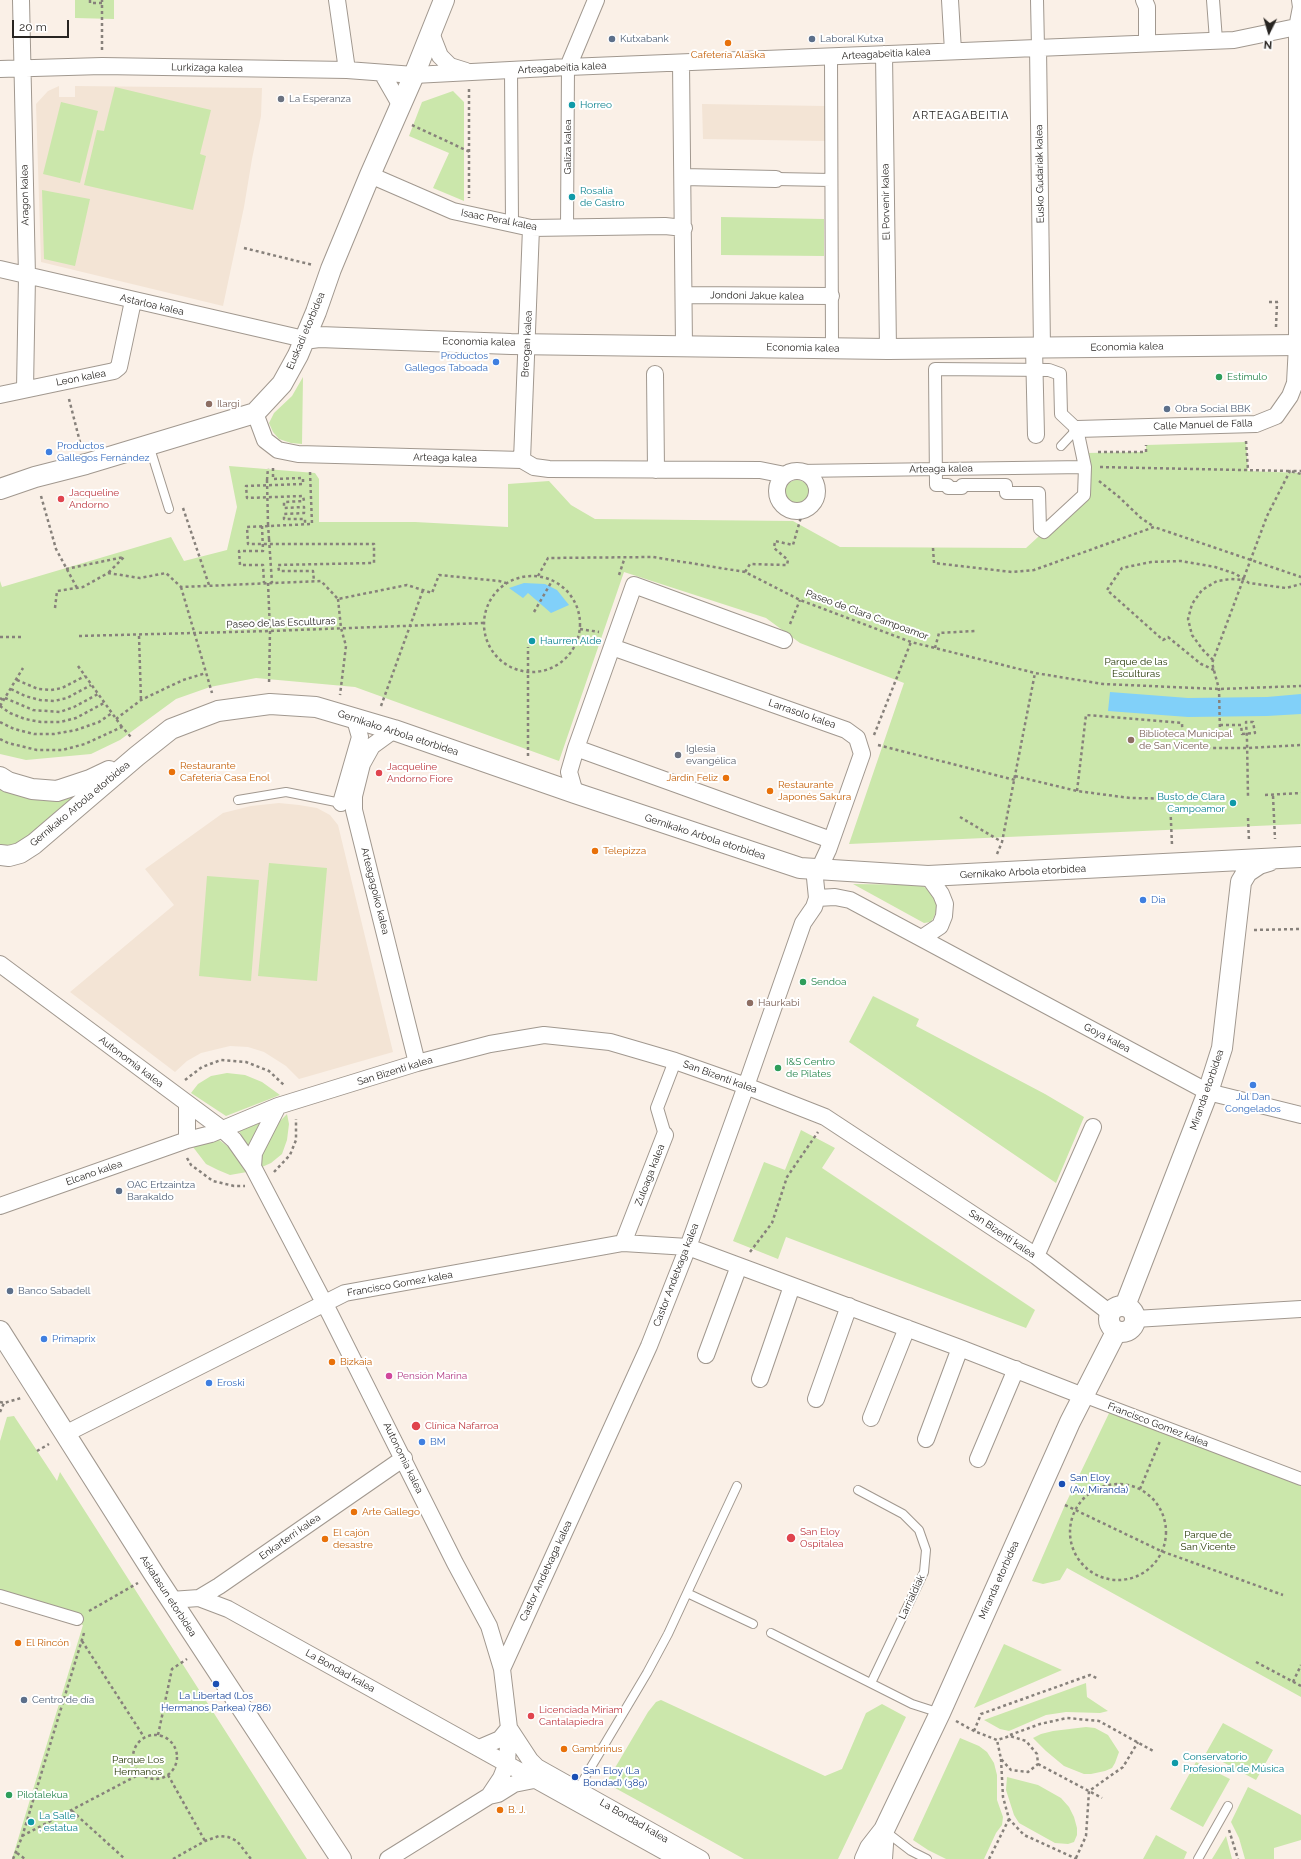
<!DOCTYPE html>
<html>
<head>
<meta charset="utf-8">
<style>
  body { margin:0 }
  #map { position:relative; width:1301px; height:1859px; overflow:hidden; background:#faf0e7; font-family:Raleway,sans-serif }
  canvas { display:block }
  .north { position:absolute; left:1249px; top:12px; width:40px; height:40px; -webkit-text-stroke:3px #fff; paint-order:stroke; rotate:185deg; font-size:11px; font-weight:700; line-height:16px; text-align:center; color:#282522 }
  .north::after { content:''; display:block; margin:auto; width:14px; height:18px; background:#282522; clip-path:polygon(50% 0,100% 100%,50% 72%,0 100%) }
  .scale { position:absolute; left:12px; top:20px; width:57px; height:18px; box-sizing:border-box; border:2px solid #282522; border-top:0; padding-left:5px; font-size:12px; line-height:14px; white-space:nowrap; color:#282522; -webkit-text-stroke:3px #fff; paint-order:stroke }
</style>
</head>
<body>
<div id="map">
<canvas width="1301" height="1859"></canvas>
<div class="north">N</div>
<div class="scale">20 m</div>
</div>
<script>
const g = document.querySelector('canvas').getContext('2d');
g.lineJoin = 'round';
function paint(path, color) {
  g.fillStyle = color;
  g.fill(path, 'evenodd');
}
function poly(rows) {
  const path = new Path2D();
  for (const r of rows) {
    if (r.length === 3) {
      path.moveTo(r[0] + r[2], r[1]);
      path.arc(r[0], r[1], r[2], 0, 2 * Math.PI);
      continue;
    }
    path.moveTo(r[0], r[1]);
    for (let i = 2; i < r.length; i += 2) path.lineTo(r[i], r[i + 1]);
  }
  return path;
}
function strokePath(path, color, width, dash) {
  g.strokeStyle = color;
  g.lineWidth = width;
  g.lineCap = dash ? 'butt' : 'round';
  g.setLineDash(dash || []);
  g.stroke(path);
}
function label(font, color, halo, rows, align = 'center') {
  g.font = font + ' Raleway,sans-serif';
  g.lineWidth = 4;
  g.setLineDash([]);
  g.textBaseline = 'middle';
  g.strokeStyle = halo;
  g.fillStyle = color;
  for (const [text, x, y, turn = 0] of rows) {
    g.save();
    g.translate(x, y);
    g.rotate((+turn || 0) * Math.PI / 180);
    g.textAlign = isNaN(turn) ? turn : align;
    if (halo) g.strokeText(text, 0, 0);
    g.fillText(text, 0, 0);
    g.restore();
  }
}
const built = poly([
  [59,86,59,97,75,97,75,86,262,88,261,116,252,159,244,207,223,306,41,262,36,104,48,91],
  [702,104,825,106,825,141,703,139],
  [279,803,299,805,317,808,330,815,338,825,393,1052,299,1079,286,1066,264,1052,248,1047,230,1046,201,1053,187,1061,175,1072,70,992,174,905,145,869,223,813,251,806]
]);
const green = poly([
  [75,0,114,0,114,19,75,18],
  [115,87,211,110,200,154,206,156,193,210,84,185,97,130,104,131],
  [453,91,464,102,464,201,433,188,449,153,409,136,422,102],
  [61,102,98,111,80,183,43,174],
  [42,190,90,199,75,266,44,259],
  [721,217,824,219,824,256,721,255],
  [303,377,302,444,291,443,279,439,273,432,269,423,274,413,292,396],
  [1246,442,1248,471,1301,473,1301,824,849,844,904,683,800,643,766,618,624,572,559,761,355,687,256,678,210,687,176,699,120,740,91,754,26,760,0,754,0,581,2,587,171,537,184,561,227,550,237,507,229,466,315,473,319,479,319,522,415,522,508,527,508,484,549,481,571,505,595,519,793,521,840,547,1026,548,1084,495,1085,453,1146,452,1146,445],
  [797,492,12],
  [93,784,18,846,0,848,0,786,22,796,44,801,67,799],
  [269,863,327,868,317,981,258,976],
  [207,876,259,880,251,981,199,976],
  [853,884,921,885,932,892,938,906,934,917,931,922,924,923],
  [873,996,919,1019,916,1026,1045,1094,1084,1117,1056,1183,849,1042],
  [227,1073,245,1075,262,1082,280,1095,226,1116,191,1093,198,1084,211,1076],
  [287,1114,289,1124,287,1140,282,1154,271,1163,262,1167,262,1154,275,1126],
  [262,1122,249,1149,239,1131],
  [801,1130,835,1148,822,1168,1035,1310,1026,1328,786,1237,778,1259,733,1241,764,1162,785,1170],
  [218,1139,231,1149,247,1172,230,1175,218,1170,206,1164,193,1147],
  [1112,1407,1301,1479,1301,1697,1067,1568,1060,1580,1043,1584,1032,1581,1065,1505],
  [14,1416,57,1481,60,1472,307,1859,12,1859,83,1625,0,1600,0,1441,7,1417],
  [1004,1644,1062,1670,974,1708],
  [1086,1683,1087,1697,1108,1711,1100,1713,1066,1712,1046,1715,1009,1731,1000,1729,984,1720],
  [661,1700,825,1776,842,1769,866,1713,882,1704,906,1717,838,1859,744,1859,606,1783,648,1712,656,1702],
  [1223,1723,1273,1750,1256,1780,1206,1753],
  [1086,1727,1095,1728,1108,1735,1119,1752,1115,1763,1112,1768,1105,1771,1091,1774,1084,1774,1064,1766,1046,1751,1033,1738,1041,1734,1053,1731],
  [960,1738,979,1746,987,1752,994,1763,997,1775,997,1800,1003,1817,1002,1825,996,1833,984,1859,946,1859,928,1850,913,1840],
  [1196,1762,1230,1779,1203,1827,1170,1809],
  [1007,1777,1038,1785,1061,1798,1069,1807,1074,1817,1077,1828,1077,1835,1074,1842,1068,1844,1055,1843,1019,1823,1014,1815,1006,1790],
  [1248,1787,1301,1815,1301,1840,1274,1848,1274,1859,1245,1859,1239,1838,1231,1822],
  [1156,1835,1187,1852,1184,1859,1143,1859],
  [1226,1836,1232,1859,1212,1859]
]);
const water = poly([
  [524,583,545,584,557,590,569,605,551,613,528,593,523,598,509,588],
  [1110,692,1188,698,1267,697,1301,694,1301,714,1267,716,1188,717,1108,711]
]);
const path = poly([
  [90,0,90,3,102,3],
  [102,50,102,0],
  [469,89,469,198],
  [412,125,470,152],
  [244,248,313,265],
  [1269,302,1279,302],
  [1276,327,1277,302],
  [69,399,81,446],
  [1246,441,1248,470],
  [1098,452,1146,452,1146,445],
  [1100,467,1290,471,1301,474],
  [273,468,273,479,303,478,303,484,246,486,247,498,303,496,304,501,284,502,284,508,304,507,304,513,284,514,284,519,305,519,305,524],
  [310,472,312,524,247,527,248,544,374,544,374,563,278,565,279,571,313,571,314,581],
  [267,480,268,468],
  [1099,481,1119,497,1141,518,1153,526],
  [41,496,56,549,77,588],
  [183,508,209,585],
  [268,524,269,539],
  [262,526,263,551,239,551,240,565,263,565,264,583],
  [933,548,934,563,1012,572,1034,570,1154,527,1301,577],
  [66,569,124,557,108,573],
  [745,572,750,564,787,565,788,560,774,548,775,541,793,545,803,510],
  [619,575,625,557],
  [532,624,48],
  [538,576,548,558,653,557,745,572,800,600,911,642,1035,673,1103,684,1219,689,1301,686],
  [268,583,270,631,269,685],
  [181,587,212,693],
  [338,599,341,628,346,646,340,695],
  [55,608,57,591,83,587,108,573,140,578,166,573,181,587,321,581,338,599,407,585,432,593,439,575,499,581,506,583],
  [534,612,552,581],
  [790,624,800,600],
  [580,629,599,632],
  [79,636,270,631,483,623],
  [139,636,141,700],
  [0,637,21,637],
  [935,648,939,633,975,631],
  [1213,660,1203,650,1192,635,1188,619,1192,604,1202,590,1217,581,1231,579,1243,580],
  [78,666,122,727],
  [1214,670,1201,664,1168,637,1163,640,1107,590,1122,568,1151,562,1181,561,1215,567,1236,574,1249,583,1286,588,1301,584],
  [17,680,38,689,51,690,62,688,85,676],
  [11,689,25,696,40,700,54,701,67,698,91,685],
  [0,698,3,700],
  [5,698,33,710,60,712,74,707,98,694],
  [0,706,10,713,25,719,41,722,60,722,76,718,104,703],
  [0,706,23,668],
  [381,706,423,590],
  [116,719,141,700,183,680,206,673],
  [0,722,14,729,34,734,54,734,76,730,99,722,112,713],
  [1220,725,1241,725,1242,734,1255,733,1253,722,1246,722,1247,740,1248,796],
  [1220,733,1219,689,1212,663,1267,516,1290,471,1301,471],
  [874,735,911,642],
  [0,739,8,743,37,750,62,750,85,744,122,727,131,737],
  [878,745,1015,780],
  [528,756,528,647],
  [1015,776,1077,791,1130,798,1188,799],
  [1077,791,1086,715,1182,723,1183,748,1247,748,1301,745],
  [1265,795,1301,793],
  [1273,796,1275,839],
  [1170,799,1172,845],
  [960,817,1002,842],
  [1248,818,1249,841],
  [997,854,1002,842,1035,673],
  [1254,930,1301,929],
  [185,1080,202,1067,221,1060,246,1062,269,1071,285,1086],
  [187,1158,191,1165,213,1181,234,1186,245,1186],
  [274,1172,290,1155,296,1140,296,1119],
  [750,1252,772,1223,787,1177,818,1132],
  [0,1402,4,1403,21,1398],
  [0,1412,4,1403],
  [37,1451,49,1444],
  [1118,1532,48],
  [1140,1489,1160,1441],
  [1065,1505,1161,1551,1283,1595],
  [89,1611,138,1583],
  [82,1641,144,1737],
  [1256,1662,1301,1686],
  [1293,1682,1301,1665],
  [956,1721,974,1731,997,1740,1010,1736,1026,1741,1037,1754,1038,1764,1028,1772,1011,1770,1001,1759,997,1740],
  [974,1731,981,1714,1090,1675,1099,1679],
  [155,1757,22],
  [158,1735,172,1669,187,1659],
  [1010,1735,1040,1724,1067,1718,1099,1721,1155,1752],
  [1001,1759,1003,1797,1009,1819,1024,1835,1077,1859],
  [1038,1764,1102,1798],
  [168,1775,205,1841],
  [72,1811,125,1859],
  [1229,1830,1238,1859],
  [22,1836,140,1774],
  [17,1853,25,1859],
  [1076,1858,1086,1836,1089,1791,1123,1767,1138,1742],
  [13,1859,22,1837,84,1633],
  [173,1859,205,1841,219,1836,228,1837,237,1841,251,1859],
  [989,1859,1009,1819]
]);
const service = poly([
  [149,445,169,509],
  [1061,446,1077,429],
  [238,800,286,792,341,803],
  [858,1490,903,1514,919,1530,926,1550,924,1572,871,1683],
  [687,1593,737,1486],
  [771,1633,912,1704,940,1713],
  [578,1789,647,1673,668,1634,687,1593,753,1624],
  [885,1831,911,1851,927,1859],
  [1198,1859,1228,1806]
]);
const pedestrian = poly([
  [1037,0,1038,47],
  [1213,0,1216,40],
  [831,57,832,348],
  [511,70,512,224],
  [776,179,831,180],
  [567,228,568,67],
  [935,369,1049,370,1060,374,1061,414,1077,429,1085,467,1084,495,1044,532,1040,529,1039,493,1006,493,1006,485,962,485,962,488,948,488,948,485,936,485,935,369],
  [798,471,1085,467],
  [665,1135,657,1108,675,1061],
  [1083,1396,1301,1479],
  [0,1596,77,1619]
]);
const minor = poly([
  [21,0,27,276,25,389],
  [337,0,347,70],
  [950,0,953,51],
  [1144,0,1147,7,1147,42],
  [431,33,440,56,450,66,466,71],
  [1038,47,1042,348],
  [884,54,888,349],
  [681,63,684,346],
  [568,67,596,0],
  [0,69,102,66,347,70,414,75,568,67,1234,40,1301,26],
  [382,73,401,106],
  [370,175,453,211,531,228,665,226,684,228],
  [683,177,776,179],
  [0,269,304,339],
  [684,295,831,296],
  [1034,348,1036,435],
  [655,374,656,470],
  [0,395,114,371,119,367,133,301],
  [255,413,265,440,278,450,298,454,522,460,534,467,549,469,760,470,785,475],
  [1077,429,1256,424,1276,416,1290,396,1295,383,1297,345,1297,28,1301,7,1300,0],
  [522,460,531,228],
  [797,491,20],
  [394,730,372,746,362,764,354,796,354,810,417,1063],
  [576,748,831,840],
  [575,793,569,772,576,748,634,585,784,640],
  [341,803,360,737,356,723,353,718],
  [817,898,835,897,850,900,1208,1092,1301,1115],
  [922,938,940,926,944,916,945,904,941,894,928,876],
  [0,964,222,1129,234,1140,253,1167,330,1314,455,1563,489,1626,502,1669,509,1728,507,1763,501,1778,489,1796,388,1859],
  [187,1104,187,1140],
  [253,1167,254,1153,278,1106],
  [0,1206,187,1140,211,1134,278,1106,417,1063,490,1044,544,1035,610,1042,675,1061,746,1086,825,1117,1036,1256,1110,1313],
  [623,1243,665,1135],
  [1036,1256,1093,1127],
  [1135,1319,1301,1309],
  [706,1355,739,1266],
  [760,1379,792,1286],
  [816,1399,849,1306],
  [871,1418,907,1328],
  [65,1434,345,1293,623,1243,688,1247,960,1348,1083,1396],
  [926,1439,960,1348],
  [978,1459,1016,1369],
  [199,1598,228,1609,678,1859],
  [171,1600,199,1598,219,1586,404,1458],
  [502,1669,649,1346,688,1247,746,1086,803,923,814,907,817,898,815,878,828,850,862,754,857,738,846,730,612,647],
  [509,1728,530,1760,537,1767,701,1859],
  [479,1748,500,1739,509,1728],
  [489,1796,498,1794,514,1784,534,1780]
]);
const tertiary = poly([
  [304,339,319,337,511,344,888,349,1301,345],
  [0,489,35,477,86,464,255,413,282,384,298,355,316,312,331,269,370,175,414,75,444,0],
  [0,777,8,782,32,789,57,791,90,780,109,771],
  [0,855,9,856,20,853,34,844,137,756,171,729,218,711,270,704,316,707,394,730,575,793,800,868,928,876,1301,857],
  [1122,1319,13],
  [1125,1306,1208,1092,1222,1048,1241,882,1247,872,1259,864,1269,861],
  [0,1331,154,1574,341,1859],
  [865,1859,870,1848,884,1830,940,1713,1070,1422,1116,1332],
  [882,1859,884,1830]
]);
const pathBridge = poly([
  [267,480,268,524],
  [269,539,272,583]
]);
const markers = [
  [612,39,4,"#5c6f8a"],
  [812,39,4,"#5c6f8a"],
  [728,43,4,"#e8710a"],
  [281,99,4,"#6b7280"],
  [572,105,4,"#0f9aa8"],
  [572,197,4,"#0f9aa8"],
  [496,362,4,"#3f7fe0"],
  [1219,377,4,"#2e9e5b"],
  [209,404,4,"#8d6e63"],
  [1167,409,4,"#5c6f8a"],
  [49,452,4,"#3f7fe0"],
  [61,499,4,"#e0444e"],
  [532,641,4,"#0f9aa8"],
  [1131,740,4,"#8d6e63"],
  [678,755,4,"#6b7280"],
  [172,772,4,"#e8710a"],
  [379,773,4,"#e0444e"],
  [726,778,4,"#e8710a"],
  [770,791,4,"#e8710a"],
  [1233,803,4,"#0f9aa8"],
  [595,851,4,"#e8710a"],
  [1143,900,4,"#3f7fe0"],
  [803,982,4,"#2e9e5b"],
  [750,1003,4,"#8d6e63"],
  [778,1068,4,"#2e9e5b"],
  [1253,1085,4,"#3f7fe0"],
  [119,1191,4,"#5c6f8a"],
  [10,1291,4,"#5c6f8a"],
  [44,1339,4,"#3f7fe0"],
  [332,1362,4,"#e8710a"],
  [389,1376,4,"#d1479c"],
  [209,1383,4,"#3f7fe0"],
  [416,1426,5,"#e0444e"],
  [422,1442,4,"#3f7fe0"],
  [1062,1484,4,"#1a4fb4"],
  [354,1512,4,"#e8710a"],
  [791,1538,5,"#e0444e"],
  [325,1539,4,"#e8710a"],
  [18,1643,4,"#e8710a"],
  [216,1684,4,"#1a4fb4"],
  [24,1700,4,"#5c6f8a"],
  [531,1716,4,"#e0444e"],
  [564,1749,4,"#e8710a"],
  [1175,1763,4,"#0f9aa8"],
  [575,1777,4,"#1a4fb4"],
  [9,1795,4,"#2e9e5b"],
  [500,1810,4,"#e8710a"],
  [31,1822,4,"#0f9aa8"]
];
const serviceNames = [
  ["Kutxabank",620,39],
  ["Laboral Kutxa",820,39],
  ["Obra Social BBK",1175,409],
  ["OAC Ertzaintza",127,1185],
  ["Barakaldo",127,1197],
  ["Banco Sabadell",18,1291],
  ["Centro de día",32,1700]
];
const streetNames = [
  ["Arteagabeitia kalea",886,54,-3],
  ["Lurkizaga kalea",207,68,1],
  ["Arteagabeitia kalea",562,68,-3],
  ["Galiza kalea",568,147,-90],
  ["Eusko Gudariak kalea",1040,174,-91],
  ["Aragon kalea",25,195,-91],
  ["El Porvenir kalea",886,202,-91],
  ["Isaac Peral kalea",499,220,11],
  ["Jondoni Jakue kalea",757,296,1],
  ["Astarloa kalea",152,305,13],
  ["Euskadi etorbidea",306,331,-67],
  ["Economia kalea",479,342,1],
  ["Breogan kalea",527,344,-87],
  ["Economia kalea",1127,347,-1],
  ["Economia kalea",803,348,1],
  ["Leon kalea",81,378,-11],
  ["Calle Manuel de Falla",1203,425,-2],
  ["Arteaga kalea",445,458,1],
  ["Arteaga kalea",941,469,-1],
  ["Paseo de Clara Campoamor",867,615,20],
  ["Paseo de las Esculturas",281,623,-2],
  ["Larrasolo kalea",802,714,19],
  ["Gernikako Arbola etorbidea",398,733,18],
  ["Gernikako Arbola etorbidea",80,804,-40],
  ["Gernikako Arbola etorbidea",705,837,18],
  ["Gernikako Arbola etorbidea",1023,872,-3],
  ["Arteagagoiko kalea",375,891,76],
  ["Goya kalea",1107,1038,28],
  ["Autonomia kalea",131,1062,37],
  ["San Bizenti kalea",395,1071,-17],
  ["San Bizenti kalea",720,1077,20],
  ["Miranda etorbidea",1207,1090,-71],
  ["Elcano kalea",94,1173,-19],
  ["Zuloaga kalea",650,1175,-69],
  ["San Bizenti kalea",1002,1234,34],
  ["Castor Andetxaga kalea",676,1275,-69],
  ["Francisco Gomez kalea",400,1284,-10],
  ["Francisco Gomez kalea",1158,1425,21],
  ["Autonomia kalea",403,1458,64],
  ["Enkarterri kalea",290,1537,-35],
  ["Castor Andetxaga kalea",546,1571,-65],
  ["Miranda etorbidea",999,1580,-66],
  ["Askatasun etorbidea",168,1596,57],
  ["Larrialdiak",912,1597,-65],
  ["La Bondad kalea",340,1671,29],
  ["La Bondad kalea",634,1821,30]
];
const foodNames = [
  ["Cafetería Alaska",728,55,"center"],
  ["Restaurante",180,766],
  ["Cafetería Casa Enol",180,778],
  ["Jardín Feliz",718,778,"right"],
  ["Restaurante",778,785],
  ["Japonés Sakura",778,797],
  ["Telepizza",603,851],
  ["Bizkaia",340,1362],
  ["Arte Gallego",362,1512],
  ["El cajón",333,1533],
  ["desastre",333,1545],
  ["El Rincón",26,1643],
  ["Gambrinus",572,1749],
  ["B. J.",508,1810]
];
const worshipNames = [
  ["La Esperanza",289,99],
  ["Iglesia",686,749],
  ["evangélica",686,761]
];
const cultureNames = [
  ["Horreo",580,105],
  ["Rosalía",580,191],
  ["de Castro",580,203],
  ["Haurren Alde",540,641],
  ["Busto de Clara",1225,797,"right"],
  ["Campoamor",1225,809,"right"],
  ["Conservatorio",1183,1757],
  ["Profesional de Música",1183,1769],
  ["La Salle",39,1816],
  [", estatua",39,1828]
];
const shopNames = [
  ["Productos",488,356,"right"],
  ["Gallegos Taboada",488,368,"right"],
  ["Productos",57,446],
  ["Gallegos Fernández",57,458],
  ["Dia",1151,900],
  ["Jul Dan",1253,1097,"center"],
  ["Congelados",1253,1109,"center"],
  ["Primaprix",52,1339],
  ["Eroski",217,1383],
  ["BM",430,1442]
];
const leisureNames = [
  ["Estímulo",1227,377],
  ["Sendoa",811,982],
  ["I&S Centro",786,1062],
  ["de Pilates",786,1074],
  ["Pilotalekua",17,1795]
];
const educationNames = [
  ["Ilargi",217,404],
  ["Biblioteca Municipal",1139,734],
  ["de San Vicente",1139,746],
  ["Haurkabi",758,1003]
];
const healthNames = [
  ["Jacqueline",69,493],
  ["Andorno",69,505],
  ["Jacqueline",387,767],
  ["Andorno Fiore",387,779],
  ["Clínica Nafarroa",425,1426],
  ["San Eloy",800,1532],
  ["Ospitalea",800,1544],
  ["Licenciada Miriam",539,1710],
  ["Cantalapiedra",539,1722]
];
const parkNames = [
  ["Parque de las",1136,662],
  ["Esculturas",1136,674],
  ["Parque de",1208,1535],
  ["San Vicente",1208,1547],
  ["Parque Los",138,1760],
  ["Hermanos",138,1772]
];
const hotelNames = [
  ["Pensión Marina",397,1376]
];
const transitNames = [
  ["San Eloy",1070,1478],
  ["(Av. Miranda)",1070,1490],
  ["La Libertad (Los",216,1696,"center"],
  ["Hermanos Parkea) (786)",216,1708,"center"],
  ["San Eloy (La",583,1771],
  ["Bondad) (389)",583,1783]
];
const neighbourhoodNames = [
  ["ARTEAGABEITIA",961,116]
];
paint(built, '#f3e4d5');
paint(green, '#cbe7ab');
paint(water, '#81d0f9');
strokePath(service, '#a1988f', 10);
strokePath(pedestrian, '#a1988f', 14);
strokePath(minor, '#a1988f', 18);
strokePath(tertiary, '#a1988f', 22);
strokePath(path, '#87817b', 2.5, [3, 3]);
strokePath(service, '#fff', 8);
strokePath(pedestrian, '#fff', 12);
strokePath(minor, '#fff', 16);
strokePath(tertiary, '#fff', 20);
strokePath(pathBridge, '#87817b', 2.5, [3, 3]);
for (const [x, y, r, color] of markers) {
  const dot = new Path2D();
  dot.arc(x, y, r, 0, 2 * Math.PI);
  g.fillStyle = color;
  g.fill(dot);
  strokePath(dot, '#fff', 1.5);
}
label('10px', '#4e5e75', '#fff', serviceNames, 'left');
label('10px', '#282522', '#fff', streetNames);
label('10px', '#c56008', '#fff', foodNames, 'left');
label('10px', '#5b616d', '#fff', worshipNames, 'left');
label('10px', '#0d838f', '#fff', cultureNames, 'left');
label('10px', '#366cbe', '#fff', shopNames, 'left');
label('10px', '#27864d', '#fff', leisureNames, 'left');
label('10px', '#785e54', '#fff', educationNames, 'left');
label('10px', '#be3a42', '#fff', healthNames, 'left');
label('10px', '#263806', '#fff', parkNames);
label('10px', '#b23c85', '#fff', hotelNames, 'left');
label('10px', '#164399', '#fff', transitNames, 'left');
g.letterSpacing = '1px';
label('11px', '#282522', '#fff', neighbourhoodNames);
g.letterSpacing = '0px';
</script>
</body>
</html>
